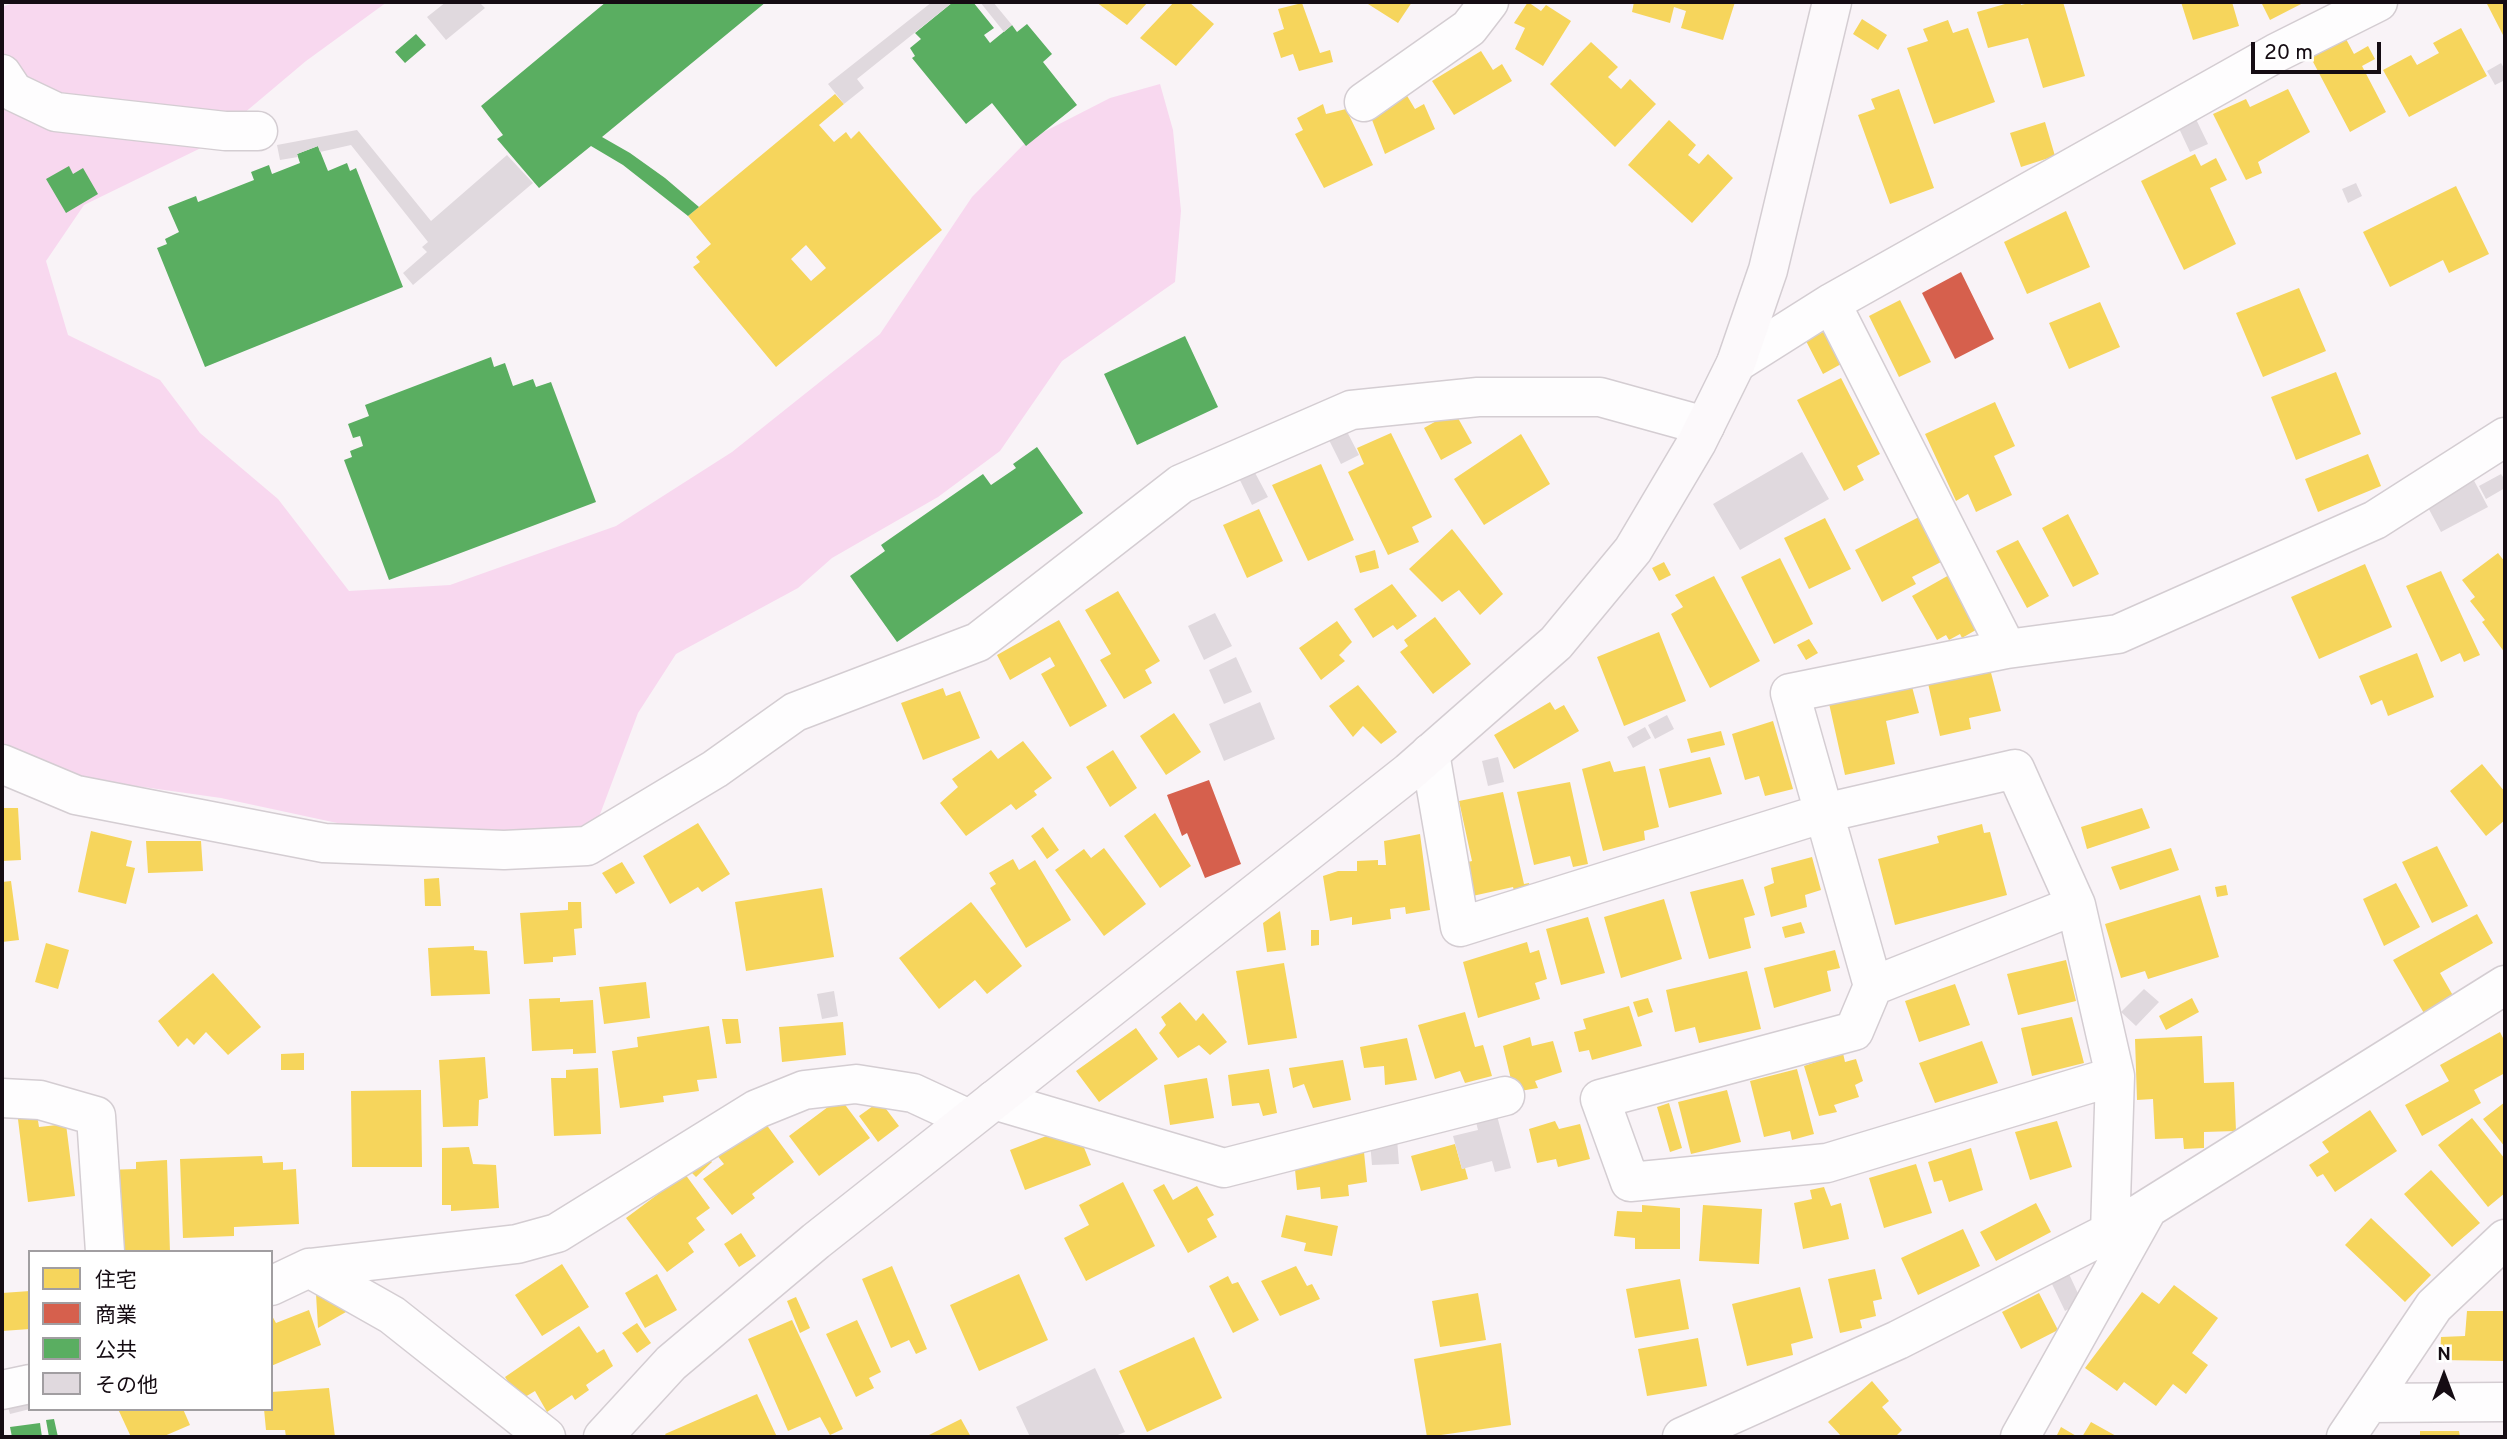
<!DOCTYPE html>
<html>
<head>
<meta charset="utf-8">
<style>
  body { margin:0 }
  #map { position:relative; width:2507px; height:1439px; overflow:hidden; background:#f9f3f7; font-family:Overpass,"Noto Sans JP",sans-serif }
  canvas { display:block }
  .frame { position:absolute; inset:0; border:4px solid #150c13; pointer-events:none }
  .legend { position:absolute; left:28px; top:1250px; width:245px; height:161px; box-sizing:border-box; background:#fff; border:2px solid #a19ea1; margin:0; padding:9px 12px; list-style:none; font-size:21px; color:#150c13 }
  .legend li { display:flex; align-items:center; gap:14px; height:35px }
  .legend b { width:35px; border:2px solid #a19ea1 }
  .north { position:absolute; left:2409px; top:1341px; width:70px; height:70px; -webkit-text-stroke:5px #fff; paint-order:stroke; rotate:0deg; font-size:19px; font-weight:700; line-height:28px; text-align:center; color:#150c13 }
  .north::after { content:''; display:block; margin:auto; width:24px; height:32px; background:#150c13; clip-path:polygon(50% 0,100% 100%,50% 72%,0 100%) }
  .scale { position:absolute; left:2251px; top:42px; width:130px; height:32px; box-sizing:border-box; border:4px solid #150c13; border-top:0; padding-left:9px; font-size:21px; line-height:24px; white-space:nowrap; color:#150c13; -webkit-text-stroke:5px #fff; paint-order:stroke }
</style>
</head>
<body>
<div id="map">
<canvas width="2507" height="1439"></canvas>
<div class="frame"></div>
<ul class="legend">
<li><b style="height:19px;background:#f6d55c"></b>住宅</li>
<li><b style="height:19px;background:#d6604d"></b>商業</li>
<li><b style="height:19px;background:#5aae61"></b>公共</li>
<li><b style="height:19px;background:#e0d9de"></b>その他</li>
</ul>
<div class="north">N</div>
<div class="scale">20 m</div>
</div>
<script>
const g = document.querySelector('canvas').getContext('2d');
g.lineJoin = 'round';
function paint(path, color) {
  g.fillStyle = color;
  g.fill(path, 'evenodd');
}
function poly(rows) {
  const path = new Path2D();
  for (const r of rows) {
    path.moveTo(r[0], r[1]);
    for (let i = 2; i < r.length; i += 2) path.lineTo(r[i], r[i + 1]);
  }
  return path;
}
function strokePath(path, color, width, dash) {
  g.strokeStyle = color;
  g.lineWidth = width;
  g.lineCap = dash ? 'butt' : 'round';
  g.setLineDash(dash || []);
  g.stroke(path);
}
const green = poly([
  [16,2,387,2,306,61,205,146,84,205,46,261,68,335,160,380,200,433,278,499,349,591,450,585,616,526,732,452,880,334,972,197,1028,140,1110,98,1160,84,1173,130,1181,211,1175,282,1062,361,1000,451,938,497,832,558,798,588,676,654,638,713,596,825,511,837,379,832,221,798,122,784,52,782,2,768,2,7]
]);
const homes = poly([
  [1096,2,1148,2,1127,25],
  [1174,2,1189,2,1214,24,1176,66,1140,38],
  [1369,2,1412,2,1398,23,1368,4],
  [1528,2,1541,11,1546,5,1571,21,1543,66,1515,49,1525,28,1514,23],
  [1634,2,1735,2,1723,40,1681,28,1686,11,1674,7,1670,23,1632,12],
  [2012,2,2020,2,2021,5,2033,2,2063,2,2085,76,2043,88,2028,38,1988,48,1977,12],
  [2181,2,2232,2,2239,26,2193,40],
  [2261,2,2305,2,2270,20],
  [2486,2,2505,2,2505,34,2503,35],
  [1302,3,1320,53,1330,50,1333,62,1299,71,1293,54,1281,58,1273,33,1284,29,1278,9],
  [1862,19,1887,35,1878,50,1853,34],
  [1948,20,1953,33,1968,28,1995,102,1934,124,1907,48,1928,41,1923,29],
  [2461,28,2487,76,2409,117,2383,70,2411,55,2417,65,2439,53,2433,43],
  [2346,39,2354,54,2368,46,2375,59,2362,66,2386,112,2350,132,2311,58],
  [1591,42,1618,67,1608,77,1621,89,1630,79,1656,104,1615,147,1550,84],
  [1481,51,1493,70,1502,64,1512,81,1454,115,1432,81],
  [1899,89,1934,188,1890,204,1858,115,1875,109,1871,99],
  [2288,89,2310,132,2258,162,2262,173,2246,180,2213,114,2246,99,2250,107],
  [835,94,844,104,819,125,834,142,846,132,851,139,859,131,942,230,776,367,693,267,700,262,696,257,711,244,688,216],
  [806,245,826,268,811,281,791,259],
  [1406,94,1415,109,1424,104,1435,129,1385,154,1369,112],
  [1323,104,1326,114,1346,109,1373,165,1324,188,1295,134,1303,130,1297,118],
  [1669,120,1696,145,1688,155,1699,164,1708,154,1733,178,1692,223,1628,165],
  [2045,122,2055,156,2021,167,2010,133],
  [2195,154,2201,166,2216,158,2227,180,2210,188,2236,244,2184,270,2141,181],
  [2456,186,2489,254,2449,273,2443,260,2390,287,2363,232],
  [2066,211,2090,267,2027,294,2004,242],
  [2299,288,2326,351,2263,377,2236,313],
  [1900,300,1931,362,1899,377,1869,316],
  [2100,302,2120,347,2069,369,2049,323],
  [1825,331,1843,363,1823,374,1806,341],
  [2336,372,2361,434,2296,460,2271,397],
  [1841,378,1880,454,1857,466,1864,480,1844,491,1797,400],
  [1995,402,2015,446,1994,456,2012,495,1976,512,1968,494,1956,501,1925,434],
  [1454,411,1472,443,1441,460,1424,428],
  [1391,433,1432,517,1412,527,1419,542,1388,555,1348,472,1364,464,1357,448],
  [1521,434,1550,484,1484,525,1454,479],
  [2368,454,2381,486,2318,512,2305,479],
  [1321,464,1354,540,1308,561,1272,485],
  [1259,509,1283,561,1247,578,1223,525],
  [2068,514,2099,574,2073,587,2042,528],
  [1919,517,1943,561,1912,577,1916,584,1882,602,1855,550],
  [1825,518,1851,569,1809,589,1784,538],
  [1452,529,1503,594,1480,615,1459,590,1442,602,1409,569],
  [2018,540,2049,596,2027,608,1996,551],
  [1375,550,1379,568,1360,573,1355,556],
  [2498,553,2505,562,2505,653,2482,622,2485,620,2470,601,2475,597,2462,580],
  [1780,558,1813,624,1774,644,1741,577],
  [1664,562,1671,575,1659,581,1652,568],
  [2365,564,2392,627,2319,659,2291,597],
  [1958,570,1981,627,1962,638,1960,634,1949,640,1946,635,1937,640,1912,596],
  [2441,571,2480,655,2464,662,2460,653,2441,662,2406,586],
  [1714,576,1760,661,1710,688,1671,614,1683,607,1675,595],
  [1392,584,1417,616,1397,630,1393,625,1373,638,1354,609],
  [1118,591,1160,661,1145,670,1152,683,1124,699,1100,660,1111,654,1085,610],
  [1435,617,1471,664,1433,694,1400,652,1408,646,1404,640],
  [1059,620,1107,706,1070,727,1041,674,1055,666,1050,657,1010,680,997,655],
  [1337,621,1352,642,1339,655,1345,661,1321,680,1299,648],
  [1659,632,1686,701,1624,726,1597,657],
  [1809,639,1818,653,1806,660,1797,645],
  [2417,653,2434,697,2388,716,2382,700,2371,705,2359,676],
  [1989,665,2001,711,1969,718,1971,729,1940,736,1927,679],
  [1910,679,1919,713,1886,721,1895,764,1845,775,1828,699],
  [1358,685,1397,732,1381,744,1363,726,1353,737,1329,706],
  [943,688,946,696,960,691,980,738,923,760,901,703],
  [1550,702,1555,710,1564,705,1579,731,1514,769,1494,735],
  [1174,713,1201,752,1166,775,1140,736],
  [1773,721,1793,789,1765,796,1759,776,1745,780,1732,734],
  [1721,731,1725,745,1691,753,1687,739],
  [1023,741,1052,778,1034,791,1037,795,1016,810,1011,804,966,836,940,803,958,787,952,779,991,750,998,759],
  [1113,750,1137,788,1110,807,1086,767],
  [1710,757,1722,794,1669,808,1659,769],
  [1610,761,1614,772,1645,766,1659,827,1644,831,1645,840,1603,851,1582,769],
  [2482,764,2505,792,2505,820,2486,836,2450,791],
  [1570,782,1588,864,1573,867,1570,856,1534,865,1517,792],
  [1503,792,1524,884,1529,883,1531,894,1516,898,1513,887,1468,897,1460,864,1472,861,1459,801],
  [2,808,18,808,21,860,2,861],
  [2142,808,2150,828,2087,849,2081,827],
  [1155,813,1191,866,1160,888,1124,836],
  [698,823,730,874,702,892,698,887,670,904,643,856],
  [1982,824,1984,833,1990,832,2007,895,1895,925,1878,859,1939,843,1937,836],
  [1043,827,1059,850,1047,859,1031,836],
  [91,831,132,841,126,866,135,868,126,904,78,892],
  [1420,834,1430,910,1406,914,1405,907,1390,909,1391,919,1352,925,1352,917,1330,921,1323,876,1338,871,1357,871,1357,861,1378,860,1378,865,1386,865,1384,841],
  [146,841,201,841,203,871,148,873],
  [2437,846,2468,906,2432,923,2402,862],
  [1104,848,1146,904,1104,936,1055,870,1084,849,1091,858],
  [2171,848,2179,870,2120,890,2111,867],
  [1812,857,1821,890,1805,895,1807,907,1771,917,1764,887,1774,883,1771,868],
  [1013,859,1019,870,1035,860,1071,920,1026,948,990,888,996,884,989,873],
  [622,862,635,883,616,894,602,873],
  [439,878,441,906,425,906,424,879],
  [1743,879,1755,915,1744,918,1751,948,1709,959,1690,892],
  [11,881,19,940,2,942,2,882],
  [2396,883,2420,927,2384,946,2363,899],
  [2226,885,2228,895,2217,897,2215,887],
  [822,888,834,957,746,971,735,902],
  [2200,895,2219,957,2148,979,2145,971,2121,978,2105,924],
  [1664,899,1682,959,1621,978,1604,917],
  [568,902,581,902,582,928,574,929,576,955,553,957,553,962,524,964,520,913,568,910],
  [971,902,1022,966,987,994,975,980,939,1009,899,958],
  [1280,911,1286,950,1267,952,1263,923],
  [2477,914,2493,943,2440,973,2455,999,2425,1015,2393,960],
  [1588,917,1605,973,1561,985,1546,929],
  [1801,922,1805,933,1785,938,1782,927],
  [1311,930,1319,930,1319,945,1311,946],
  [1527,942,1530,953,1539,950,1547,979,1535,983,1540,999,1478,1018,1463,962],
  [46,943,69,950,58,989,35,982],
  [474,946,474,950,487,951,490,994,431,996,428,948],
  [1835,950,1840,968,1827,971,1831,991,1774,1008,1764,968],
  [2066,960,2076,1001,2018,1015,2007,974],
  [1284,963,1297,1038,1248,1045,1236,971],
  [1747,971,1761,1029,1699,1043,1695,1027,1675,1032,1666,990],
  [213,973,261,1027,228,1055,206,1032,194,1045,187,1038,178,1047,158,1021],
  [646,982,650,1018,604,1024,599,987],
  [1955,984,1970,1025,1919,1042,1905,1001],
  [560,998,560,1002,593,1000,596,1053,573,1054,573,1049,532,1051,529,999],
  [1648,998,1653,1012,1638,1017,1633,1002],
  [2192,998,2199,1012,2166,1030,2159,1016],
  [1180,1002,1196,1021,1203,1013,1227,1042,1210,1055,1199,1045,1178,1058,1159,1033,1166,1025,1161,1017],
  [1629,1006,1642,1046,1592,1060,1589,1050,1579,1052,1574,1032,1586,1029,1583,1019],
  [1465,1012,1475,1047,1483,1045,1492,1076,1465,1083,1460,1071,1435,1079,1418,1025],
  [2072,1017,2084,1063,2032,1076,2021,1028],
  [722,1019,738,1019,741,1043,726,1044],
  [843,1022,846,1055,782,1062,779,1027],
  [709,1026,717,1078,697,1080,699,1091,663,1096,664,1102,620,1108,612,1051,638,1047,637,1037],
  [1136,1028,1158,1059,1099,1102,1076,1071],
  [2500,1032,2505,1042,2505,1073,2474,1090,2481,1103,2422,1136,2405,1105,2449,1081,2440,1065],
  [2202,1036,2204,1083,2234,1082,2236,1131,2204,1132,2204,1148,2184,1149,2183,1138,2155,1139,2153,1099,2137,1100,2135,1039],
  [1530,1037,1532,1046,1553,1041,1562,1072,1535,1081,1538,1088,1514,1092,1503,1046],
  [1407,1038,1417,1080,1385,1085,1384,1066,1364,1068,1360,1047],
  [1982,1041,1998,1083,1935,1103,1919,1063],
  [304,1053,304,1070,281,1070,281,1054],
  [1843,1053,1845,1062,1856,1059,1863,1081,1855,1085,1859,1097,1834,1105,1837,1112,1819,1116,1804,1066],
  [485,1057,488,1098,479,1100,478,1126,443,1127,439,1060],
  [1343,1060,1351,1100,1313,1108,1304,1084,1293,1088,1289,1068],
  [598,1068,601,1134,554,1136,551,1078,566,1078,566,1070],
  [1269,1069,1277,1113,1263,1116,1259,1103,1232,1106,1228,1075],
  [1797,1069,1814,1134,1792,1140,1790,1131,1764,1137,1750,1081],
  [1207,1078,1214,1118,1170,1125,1164,1085],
  [421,1090,422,1167,352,1167,351,1091],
  [1727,1090,1741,1142,1691,1154,1678,1102],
  [840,1098,870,1138,819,1176,789,1136],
  [880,1101,899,1126,878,1142,859,1116],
  [2505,1102,2505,1147,2483,1119],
  [1669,1103,1682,1148,1670,1152,1657,1107],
  [36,1108,39,1127,66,1124,75,1196,28,1202,17,1111],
  [2370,1110,2397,1151,2335,1192,2323,1174,2317,1177,2309,1165,2329,1152,2322,1142],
  [760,1116,794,1162,752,1194,755,1198,732,1215,703,1179,724,1164,716,1154],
  [2472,1118,2505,1159,2505,1193,2488,1207,2438,1145],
  [1555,1121,1559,1129,1580,1124,1590,1159,1558,1167,1556,1159,1537,1163,1529,1129],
  [2057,1121,2072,1167,2030,1180,2015,1132],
  [1075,1125,1091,1165,1025,1190,1010,1150],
  [1455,1144,1462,1169,1465,1168,1468,1179,1421,1191,1411,1156],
  [469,1147,473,1164,496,1165,499,1208,451,1211,451,1205,442,1205,442,1148],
  [1971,1148,1983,1190,1949,1202,1942,1180,1934,1182,1928,1162],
  [1364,1152,1367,1182,1348,1185,1349,1196,1321,1199,1320,1187,1297,1190,1294,1159],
  [705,1154,712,1162,696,1177,688,1169],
  [262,1156,263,1163,283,1162,283,1170,296,1169,299,1224,234,1227,234,1236,183,1238,180,1159],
  [167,1160,170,1252,109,1252,106,1170,136,1169,136,1162],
  [1916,1164,1932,1213,1884,1228,1869,1178],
  [2431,1170,2480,1223,2452,1247,2404,1194],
  [685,1174,710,1208,696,1218,705,1230,688,1243,694,1252,667,1272,626,1218],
  [1123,1182,1155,1246,1086,1281,1064,1238,1089,1225,1079,1205],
  [1164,1184,1173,1200,1197,1186,1214,1215,1207,1219,1217,1237,1188,1253,1153,1190],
  [1824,1187,1831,1206,1841,1203,1849,1239,1803,1249,1794,1203,1812,1199,1810,1190],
  [2036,1203,2051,1232,1996,1261,1980,1232],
  [1642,1205,1680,1208,1680,1249,1635,1249,1635,1238,1614,1236,1617,1211,1642,1212],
  [1703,1205,1762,1209,1759,1264,1699,1261],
  [1286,1215,1338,1226,1332,1256,1304,1251,1306,1243,1281,1237],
  [2371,1218,2431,1275,2405,1302,2345,1245],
  [1963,1229,1980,1266,1918,1295,1901,1258],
  [741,1233,756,1256,739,1267,724,1244],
  [562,1264,589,1307,542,1336,515,1295],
  [892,1266,927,1349,916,1354,909,1340,891,1348,862,1279],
  [1296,1266,1307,1286,1312,1284,1320,1299,1280,1316,1261,1281],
  [1875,1269,1882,1299,1873,1301,1876,1316,1860,1320,1862,1328,1840,1333,1828,1279],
  [657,1274,677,1310,645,1328,625,1293],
  [1019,1274,1048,1340,979,1371,950,1305],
  [1228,1276,1232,1284,1238,1282,1259,1320,1233,1333,1209,1286],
  [315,1277,360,1304,318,1328],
  [1680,1279,1689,1329,1635,1338,1626,1289],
  [2174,1285,2218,1318,2192,1353,2208,1365,2186,1394,2173,1384,2156,1406,2124,1382,2117,1391,2085,1368,2142,1292,2159,1304],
  [1800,1287,1813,1338,1791,1344,1793,1355,1747,1366,1732,1304],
  [30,1291,30,1329,2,1331,2,1293],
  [1478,1293,1486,1340,1440,1347,1432,1301],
  [2039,1293,2058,1330,2021,1349,2002,1312],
  [796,1297,810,1328,800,1333,787,1301],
  [309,1310,321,1345,271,1366,271,1314,276,1323],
  [2467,1311,2505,1311,2503,1361,2440,1360,2441,1337,2465,1336],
  [792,1320,843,1429,830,1435,820,1417,788,1431,748,1339],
  [857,1320,881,1372,869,1378,874,1388,856,1397,826,1334],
  [637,1323,651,1343,637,1353,622,1333],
  [579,1326,597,1353,604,1349,613,1366,586,1385,589,1390,575,1400,572,1395,547,1412,535,1391,520,1400,505,1377],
  [1194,1337,1222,1398,1147,1432,1119,1371],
  [1698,1338,1707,1386,1647,1396,1638,1349],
  [1501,1343,1511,1425,1427,1437,1414,1359],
  [1872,1381,1889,1401,1882,1407,1902,1430,1895,1437,1842,1437,1828,1422],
  [329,1388,335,1437,286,1437,285,1430,266,1430,264,1409,271,1409,271,1392],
  [757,1394,777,1437,667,1437,665,1434],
  [118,1409,183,1409,190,1425,162,1437,131,1437],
  [961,1419,971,1437,925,1437],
  [2091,1422,2118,1437,2082,1437],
  [2061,1427,2078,1437,2056,1437],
  [2420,1431,2459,1431,2460,1437,2420,1437]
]);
const shops = poly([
  [1961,272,1994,339,1955,359,1922,293],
  [1209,780,1241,864,1205,878,1187,833,1182,836,1167,795]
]);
const public = poly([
  [606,2,766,2,602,137,630,153,665,178,699,207,688,216,623,165,591,146,539,188,497,139,503,135,481,106],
  [953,2,960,4,973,2,994,28,984,35,990,43,1012,25,1017,32,1027,24,1052,54,1043,62,1077,105,1026,146,992,103,966,124,912,58,915,56,910,48,921,39,915,33],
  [416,34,426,45,405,63,395,52],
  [318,146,328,171,347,163,350,171,356,168,403,287,205,367,157,248,167,244,165,239,179,232,168,207,196,196,198,202,254,180,251,172,269,165,272,174,300,163,297,154],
  [69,166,73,174,83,168,98,194,66,213,46,179],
  [1185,336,1218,407,1137,445,1104,374],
  [491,357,494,367,505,363,513,386,533,379,536,387,551,382,596,502,389,580,344,460,352,457,350,451,363,446,360,436,353,438,348,424,369,416,365,405],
  [1037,447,1083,513,897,642,850,576,885,551,881,545,983,474,991,485,1016,468,1013,464],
  [54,1419,58,1437,49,1437,46,1420],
  [40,1423,42,1437,12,1437,10,1427]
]);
const building = poly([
  [446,2,479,2,485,8,446,40,427,17],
  [932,2,953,2,857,79,864,88,844,104,828,84],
  [980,2,993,2,1012,25,1004,32],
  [2501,63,2505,70,2505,80,2495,85,2487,71],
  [2193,113,2208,144,2190,152,2176,122],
  [357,130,431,221,507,155,533,183,413,285,403,273,427,252,422,247,428,242,351,145,320,152,318,146,297,154,298,157,280,160,277,145],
  [2356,183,2362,196,2348,203,2342,189],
  [1341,420,1359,455,1341,464,1323,428],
  [1802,452,1829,499,1740,550,1713,504],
  [1253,469,1268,497,1252,505,1238,476],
  [2470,473,2488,507,2441,532,2423,498],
  [2501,474,2505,480,2505,488,2486,499,2479,486],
  [1215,613,1232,646,1204,660,1188,626],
  [1236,657,1252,692,1224,704,1209,670],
  [1260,702,1275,739,1224,761,1209,724],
  [1667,715,1674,729,1655,739,1648,725],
  [1645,727,1651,738,1633,748,1627,737],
  [1498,757,1504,782,1488,786,1482,761],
  [2144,989,2159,1002,2136,1026,2121,1012],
  [834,991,838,1016,822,1019,817,994],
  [1496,1112,1511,1168,1495,1172,1492,1161,1462,1169,1453,1136,1478,1130,1475,1118],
  [1397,1139,1399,1164,1372,1165,1370,1142],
  [2069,1274,2082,1302,2065,1311,2051,1282],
  [1095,1368,1125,1432,1113,1437,1030,1437,1016,1407],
  [6,1400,30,1402,30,1409,10,1414]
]);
const street = poly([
  [2,74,14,92,56,112,225,131,258,131],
  [1364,102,1469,28,1489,2],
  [1831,303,2007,649],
  [1736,363,1831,303,2276,53,2378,2],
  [1430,753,1460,927,1824,813,2015,769,2076,905],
  [2,764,76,795,324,843,504,850,587,846,715,769,795,712,978,642,1181,484,1351,410,1478,397,1600,397,1705,426],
  [1873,986,1854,1031,1600,1099,1630,1182,1827,1163,2115,1076],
  [2,1098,40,1100,96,1116,105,1252],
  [994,1100,1224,1168,1505,1096],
  [2110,1232,2115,1076,2076,905,1873,986,1790,693,2007,649,2118,634,2375,520,2505,437],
  [309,1268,517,1244,557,1233,757,1109,804,1090,856,1084,913,1093,969,1119],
  [271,1286,309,1268,392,1315,546,1437],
  [2,1390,30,1384],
  [2369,1403,2505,1402],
  [1682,1437,1898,1340,2110,1232,2505,985],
  [2020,1437,2147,1210],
  [2346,1437,2434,1306,2505,1239]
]);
const secondary = poly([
  [603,1437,671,1363,816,1241,1409,772,1556,643,1633,550,1697,442,1736,363,1768,270,1832,2]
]);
paint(green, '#f8d8ef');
paint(homes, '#f6d55c');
paint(shops, '#d6604d');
paint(public, '#5aae61');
paint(building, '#e0d9de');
strokePath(street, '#d4cdd2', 41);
strokePath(secondary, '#d4cdd2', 41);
strokePath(street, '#fefdfe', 38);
strokePath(secondary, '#fcf9fb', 38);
</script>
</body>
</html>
